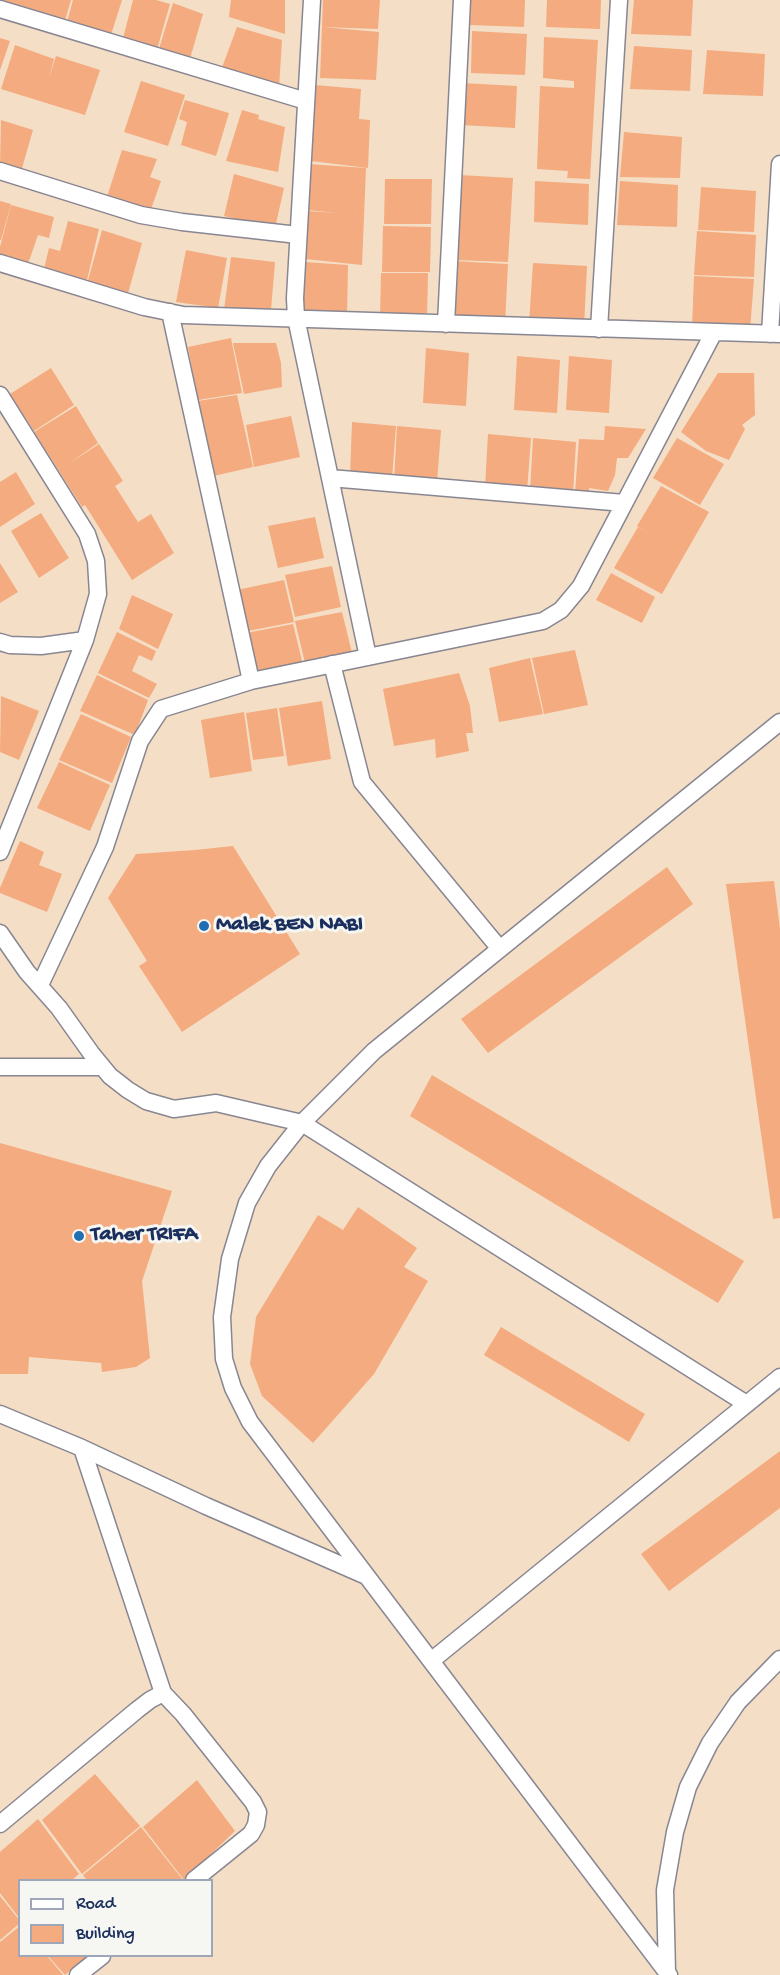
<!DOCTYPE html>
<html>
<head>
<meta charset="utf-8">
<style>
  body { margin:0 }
  #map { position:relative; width:780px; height:1975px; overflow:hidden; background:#f4dec5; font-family:"Gochi Hand",sans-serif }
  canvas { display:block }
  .legend { position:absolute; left:18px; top:1879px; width:195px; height:78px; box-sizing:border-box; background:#f6f6f2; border:2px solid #9ea6b7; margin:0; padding:8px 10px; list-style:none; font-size:18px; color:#1b2f5e }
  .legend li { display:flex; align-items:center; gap:12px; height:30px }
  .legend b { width:30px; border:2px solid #9ea6b7 }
</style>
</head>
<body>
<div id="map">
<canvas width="780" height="1975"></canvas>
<ul class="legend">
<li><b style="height:8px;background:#fff"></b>Road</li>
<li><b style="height:16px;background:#f4ab7f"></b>Building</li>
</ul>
</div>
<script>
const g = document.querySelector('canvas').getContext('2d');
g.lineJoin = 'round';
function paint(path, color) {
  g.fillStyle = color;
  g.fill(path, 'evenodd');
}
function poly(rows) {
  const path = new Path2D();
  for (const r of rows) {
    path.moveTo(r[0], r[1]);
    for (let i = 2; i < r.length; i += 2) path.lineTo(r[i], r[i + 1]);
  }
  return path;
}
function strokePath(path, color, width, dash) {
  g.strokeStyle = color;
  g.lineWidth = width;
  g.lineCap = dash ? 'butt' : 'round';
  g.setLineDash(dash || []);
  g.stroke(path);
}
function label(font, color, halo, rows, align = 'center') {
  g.font = font + ' "Gochi Hand",sans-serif';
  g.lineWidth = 6;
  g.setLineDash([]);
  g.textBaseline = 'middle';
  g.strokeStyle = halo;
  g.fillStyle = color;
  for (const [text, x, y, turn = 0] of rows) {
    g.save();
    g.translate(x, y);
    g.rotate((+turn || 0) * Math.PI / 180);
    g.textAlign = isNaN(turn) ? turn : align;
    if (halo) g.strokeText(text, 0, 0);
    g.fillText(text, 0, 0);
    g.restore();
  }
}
const building = poly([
  [0,0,71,0,64,24,0,3],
  [73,0,122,0,110,38,66,26],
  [133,0,156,0,170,4,156,53,122,42],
  [231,0,285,0,285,34,229,17],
  [323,0,380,0,378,29,322,27],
  [471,0,525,0,524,27,470,25],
  [547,0,601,0,600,29,546,27],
  [634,0,693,0,691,36,631,34],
  [173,3,203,14,189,62,158,52],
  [237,27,282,40,279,88,220,73],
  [322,27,379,32,376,80,320,78],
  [472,31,527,34,525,75,471,73],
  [544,37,598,40,590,179,567,178,568,171,537,169,540,86,574,88,574,81,543,78],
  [0,38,10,41,0,70],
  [15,45,54,59,49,78,56,56,100,70,85,115,1,89],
  [634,46,692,50,690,91,630,89],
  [707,50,765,54,763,96,703,94],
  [141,81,185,95,168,146,124,132],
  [462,83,517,86,515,128,461,125],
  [315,85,361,89,359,119,370,120,368,168,311,161],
  [185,100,229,113,216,156,181,145,187,122,179,119],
  [242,110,259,115,258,119,285,127,278,172,226,161],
  [1,120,33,130,20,175,0,168],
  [624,132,682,137,680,178,620,177],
  [122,150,157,159,150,177,161,181,150,212,106,200],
  [309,164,366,168,362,265,305,259,307,211,338,213,307,210],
  [234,174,284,188,275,228,224,216],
  [459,175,513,178,508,262,454,260],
  [385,179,432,179,431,224,384,224],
  [535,181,589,184,588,225,534,222],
  [620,181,678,185,677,227,617,225],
  [701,187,756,191,754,232,698,230],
  [0,201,11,204,1,240,0,240],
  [11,205,54,217,49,238,38,235,28,264,0,256,0,247],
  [68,221,99,229,87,280,44,269,49,248,60,251],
  [383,226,431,227,430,272,382,272],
  [102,230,142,243,127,297,87,284],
  [697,231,756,235,754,277,694,275],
  [186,250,227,258,218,308,176,302],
  [231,257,275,262,271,310,224,310],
  [453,261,508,264,505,324,450,321],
  [305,262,348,265,347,316,301,315],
  [533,263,587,266,584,327,529,324],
  [381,273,428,273,427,319,380,318],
  [694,276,754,279,750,330,692,328],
  [231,338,242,393,198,400,188,347],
  [233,343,276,343,281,363,282,387,244,394],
  [426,348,469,353,466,406,423,403],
  [517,356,560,360,557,413,514,410],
  [569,356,612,360,609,413,566,410],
  [51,368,74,405,34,431,10,394],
  [718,373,754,373,755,415,742,425,745,429,729,460,706,451,681,432],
  [237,395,253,467,209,477,198,427,203,426,198,401],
  [76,406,98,443,70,463,99,444,123,481,115,486,138,522,151,514,174,553,132,580,85,505,82,507,34,432],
  [291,416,300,457,254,467,246,425],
  [352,422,396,426,392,479,350,476],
  [397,426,441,430,437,483,394,480],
  [605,426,646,429,628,458,617,458,615,475,608,491,589,488,589,493,575,493,579,439,604,440],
  [488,434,531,438,527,491,485,488],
  [533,438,576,442,573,495,530,492],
  [677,438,724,464,700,505,653,478],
  [16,472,35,504,0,527,0,482],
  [661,486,709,512,662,594,614,568,638,527,649,534,637,526],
  [41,513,69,558,39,578,11,531],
  [315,517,324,558,278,568,268,526],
  [0,563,18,592,0,603],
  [332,566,341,607,295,617,285,575],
  [611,573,655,597,642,623,596,600],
  [284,580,294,622,248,631,237,590],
  [132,595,173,614,158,649,119,629],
  [342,612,352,653,305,663,295,621],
  [293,624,303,665,256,675,246,633],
  [117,632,156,651,152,661,139,655,132,671,157,684,149,698,98,673],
  [575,650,588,705,544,714,532,658],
  [530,658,543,714,499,722,489,668],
  [459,673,470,706,473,733,466,733,469,751,436,758,435,739,394,746,383,689],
  [97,675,148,700,135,735,80,711],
  [1,696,39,711,19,760,0,752],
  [322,701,331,759,288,766,279,708],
  [277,708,284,756,253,760,246,713],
  [244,712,252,771,210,778,201,720],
  [81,714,131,737,112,783,59,760],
  [59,762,110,785,90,831,37,808],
  [20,841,44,852,39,865,62,874,47,912,0,893,0,888],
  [233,846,300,954,182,1032,139,966,147,961,108,898,136,854,195,850],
  [667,867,693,904,488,1053,461,1019],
  [774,881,780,929,780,1218,773,1219,726,884],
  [432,1075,744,1261,718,1303,410,1116],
  [0,1143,172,1191,142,1281,150,1358,136,1367,102,1372,101,1363,29,1357,28,1374,0,1374],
  [358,1207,417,1248,404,1267,428,1281,374,1374,313,1443,262,1396,250,1364,256,1317,318,1215,343,1230],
  [501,1327,645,1414,629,1442,484,1355],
  [780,1451,780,1508,669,1591,641,1554],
  [95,1774,140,1826,82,1874,42,1820],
  [197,1780,235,1831,184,1880,143,1827],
  [38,1819,79,1874,72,1880,20,1880,20,1919,0,1893,0,1852],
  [141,1827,183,1880,87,1880,83,1875],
  [0,1896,20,1921,20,1923,0,1940],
  [20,1926,20,1956,47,1956,63,1975,0,1975,0,1942],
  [48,1956,88,1956,65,1975]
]);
const street = poly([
  [312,0,295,298,296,318,368,657],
  [0,9,306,101],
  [0,171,141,215,182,222,298,235],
  [0,263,144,307,183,315,780,334],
  [170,312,251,681,543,621,561,610,581,586,714,332],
  [446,324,462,0],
  [599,329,619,0],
  [770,334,780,164],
  [0,395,87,534,96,561,98,594,85,640,0,852],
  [330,478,624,503],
  [0,642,10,645,41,646,85,640],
  [332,664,362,782,500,949],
  [0,933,27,972,59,1008,91,1053,110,1076,128,1090,146,1101,174,1109,216,1103,302,1123,745,1403],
  [40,985,105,847,140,741,161,709,251,681],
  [0,1067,102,1067],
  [0,1414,82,1448,206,1506,364,1575],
  [82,1448,163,1693],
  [431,1661,780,1377],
  [0,1824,137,1710,150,1700,163,1693,183,1714,253,1802,258,1812,256,1825,251,1834,194,1880],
  [667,1972,665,1890,675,1832,688,1787,710,1743,738,1702,780,1659],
  [78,1975,102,1956],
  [669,1975,250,1422,233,1388,224,1359,222,1317,230,1259,247,1203,268,1166,302,1123,374,1051,780,722]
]);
const markers = [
  [204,926,6,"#1f6fb2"],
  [79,1236,6,"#1f6fb2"]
];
const poiNames = [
  ["Malek BEN NABI",216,926],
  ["Taher TRIFA",91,1236]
];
paint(building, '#f4ab7f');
strokePath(street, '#888692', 19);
strokePath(street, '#fff', 16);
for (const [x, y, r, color] of markers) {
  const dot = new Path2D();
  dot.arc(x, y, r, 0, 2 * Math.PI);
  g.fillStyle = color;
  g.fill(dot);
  strokePath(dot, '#f6f6f2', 2);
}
label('bold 22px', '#1b2f5e', '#f6f6f2', poiNames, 'left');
</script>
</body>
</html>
